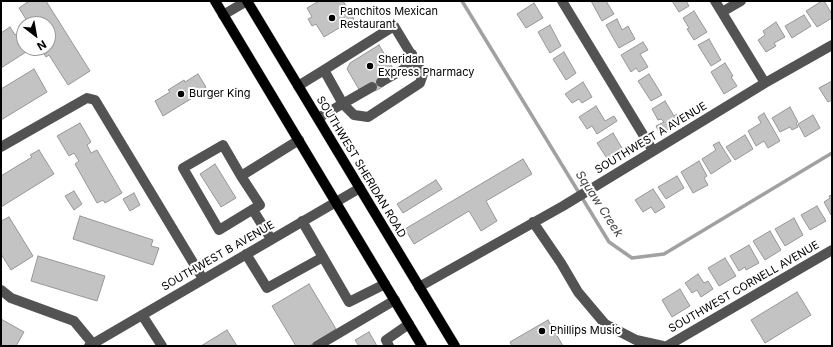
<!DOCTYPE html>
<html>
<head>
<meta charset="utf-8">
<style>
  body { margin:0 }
  #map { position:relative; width:833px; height:347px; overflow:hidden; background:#fff; font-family:Inter,sans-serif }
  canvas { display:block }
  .frame { position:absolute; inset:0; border:2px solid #000; pointer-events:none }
  .north { position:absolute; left:16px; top:16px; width:40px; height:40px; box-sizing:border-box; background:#fff; border:1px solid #999; border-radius:50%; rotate:149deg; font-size:11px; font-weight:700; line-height:16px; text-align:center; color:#000 }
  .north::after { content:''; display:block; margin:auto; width:14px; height:18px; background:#000; clip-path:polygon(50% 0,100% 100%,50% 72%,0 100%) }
</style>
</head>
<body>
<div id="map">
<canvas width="833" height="347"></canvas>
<div class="frame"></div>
<div class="north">N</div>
</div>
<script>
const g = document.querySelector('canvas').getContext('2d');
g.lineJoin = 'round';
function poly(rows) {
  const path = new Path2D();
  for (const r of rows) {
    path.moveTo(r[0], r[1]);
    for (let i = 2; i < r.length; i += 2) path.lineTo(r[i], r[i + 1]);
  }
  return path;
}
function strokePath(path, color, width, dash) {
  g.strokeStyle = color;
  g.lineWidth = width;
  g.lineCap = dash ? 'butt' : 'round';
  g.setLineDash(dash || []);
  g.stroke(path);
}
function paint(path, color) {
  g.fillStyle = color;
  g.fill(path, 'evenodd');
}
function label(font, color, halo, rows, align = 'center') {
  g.font = font + ' Inter,sans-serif';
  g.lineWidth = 4;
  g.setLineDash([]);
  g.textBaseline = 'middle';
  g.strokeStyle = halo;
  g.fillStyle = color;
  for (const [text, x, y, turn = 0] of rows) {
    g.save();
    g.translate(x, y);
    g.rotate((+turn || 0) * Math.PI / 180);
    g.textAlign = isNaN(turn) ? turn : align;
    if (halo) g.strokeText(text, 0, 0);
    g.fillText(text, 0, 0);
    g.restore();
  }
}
const stream = poly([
  [462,1,609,242,632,258,664,254,832,153]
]);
const building = poly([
  [29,1,46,1,90,71,68,85,49,55,46,57,43,52,47,50,46,48,48,48,48,24,29,24,19,8,29,1],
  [319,1,343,1,354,19,324,37,316,24,312,26,308,19,312,17,307,8,319,1],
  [591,1,606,1,614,14,602,21,591,1],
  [672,1,686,1,689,6,679,12,672,1],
  [822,1,824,1,832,14,832,18,817,27,806,11,822,1],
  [534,3,543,18,526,28,517,14,534,3],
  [694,11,707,32,694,40,687,29,689,28,683,18,694,11],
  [804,15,811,26,792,38,785,26,804,15],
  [617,19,622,30,628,26,635,39,619,48,606,25,617,19],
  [776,22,785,37,774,43,776,46,766,52,758,40,765,35,763,31,776,22],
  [550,25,561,46,550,53,538,32,550,25],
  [10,27,15,35,19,32,24,39,24,47,23,48,26,52,1,68,1,33,10,27],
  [709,39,721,60,711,66,698,45,709,39],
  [643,42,648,50,640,54,648,67,639,72,636,68,631,72,621,55,643,42],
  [379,45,394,70,384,86,375,91,371,84,360,91,347,69,350,63,379,45],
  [564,52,576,73,566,80,553,59,564,52],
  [725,63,733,76,731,77,737,86,724,94,711,72,725,63],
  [34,69,47,92,1,120,1,89,34,69],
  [198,74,206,87,193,95,194,97,163,116,155,101,170,92,168,90,184,80,185,82,198,74],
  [649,74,662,95,651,101,638,81,649,74],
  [832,81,832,100,828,102,819,88,832,81],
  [583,82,592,97,582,103,579,99,572,103,565,94,583,82],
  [665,101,674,116,677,114,681,121,660,134,656,126,664,122,661,119,658,120,652,109,665,101],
  [596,106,605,121,614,116,617,121,597,134,592,126,587,129,579,117,596,106],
  [790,107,798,122,796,123,798,127,792,130,790,127,780,132,772,118,790,107],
  [764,113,780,141,768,148,764,141,756,146,748,131,761,123,758,117,764,113],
  [813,115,820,128,805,137,798,124,813,115],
  [80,123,91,142,87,145,91,153,97,150,122,193,105,203,103,200,97,203,75,164,79,161,74,153,69,156,57,136,80,123],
  [613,133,625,153,610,163,597,143,613,133],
  [745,135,753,149,735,160,726,147,745,135],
  [719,142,731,161,711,174,702,159,716,150,713,145,719,142],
  [39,150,54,174,1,207,1,176,32,157,30,155,39,150],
  [523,159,532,174,486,201,497,221,481,231,469,211,414,244,405,229,523,159],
  [699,161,707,176,704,178,708,185,693,193,681,172,699,161],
  [215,164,236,198,221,207,200,174,215,164],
  [677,176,684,188,666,199,658,187,677,176],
  [436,180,442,189,403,213,397,204,436,180],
  [653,189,665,207,655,213,651,207,643,212,635,200,653,189],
  [74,191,82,204,74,210,65,196,74,191],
  [134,193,140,205,130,211,123,199,134,193],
  [832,195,832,215,831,215,824,202,830,198,829,196,832,195],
  [817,206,826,221,810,230,801,215,817,206],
  [80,216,153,240,151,246,159,248,153,265,73,239,80,216],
  [9,217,33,256,11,270,1,254,1,221,9,217],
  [794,218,803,235,785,246,775,229,794,218],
  [770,231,781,250,765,260,753,241,770,231],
  [749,245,759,263,746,270,745,267,739,271,730,256,749,245],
  [38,256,105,276,97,301,31,281,38,256],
  [725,258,736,276,719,286,708,268,725,258],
  [698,274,704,283,708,281,713,289,701,297,697,290,692,293,685,283,698,274],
  [309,284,336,329,309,346,296,346,272,306,309,284],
  [680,289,690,306,672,317,662,300,680,289],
  [797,292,811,315,765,343,751,320,797,292],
  [1,319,24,332,16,346,1,346,1,319],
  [548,320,563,346,512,346,510,342,548,320],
  [227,330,237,346,201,346,227,330],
  [369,332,377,346,359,346,355,340,369,332]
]);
const minor = poly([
  [562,1,653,151],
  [715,1,765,83],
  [722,12,741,1],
  [223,15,247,1],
  [381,82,404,69,409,62,412,54],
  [298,86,324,70,394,26,423,74,420,83,368,117,354,115,343,104,324,70],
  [318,118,372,87],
  [1,147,87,98,95,100,203,279],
  [241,176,223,145,183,168,219,230,260,205,241,176,299,140],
  [253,210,271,239],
  [302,221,349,302,385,284],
  [533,222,561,263,578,292,605,324,636,340,663,346],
  [246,254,267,288,323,257],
  [419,287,563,206,765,83,832,45],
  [1,290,11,298,74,321,93,344],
  [142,315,162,346],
  [89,346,360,188],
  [317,346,395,300],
  [389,346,386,340,409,324],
  [667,346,832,250]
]);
const major = poly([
  [215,1,422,346],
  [247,1,455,346]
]);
const markers = [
  [332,18,4,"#000"],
  [370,66,4,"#000"],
  [181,94,4,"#000"],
  [542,331,4,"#000"]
];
const poiNames = [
  ["Panchitos Mexican",340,12],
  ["Restaurant",340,25],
  ["Sheridan",378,60],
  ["Express Pharmacy",378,73],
  ["Burger King",189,94],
  ["Phillips Music",550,331]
];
const streetNames = [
  ["SOUTHWEST A AVENUE",651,138,-31],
  ["SOUTHWEST SHERIDAN ROAD",361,167,59],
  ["SOUTHWEST B AVENUE",218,256,-30],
  ["SOUTHWEST CORNELL AVENUE",744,287,-30]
];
const waterNames = [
  ["Squaw Creek",599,204,57]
];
strokePath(stream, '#a1a1a1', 3.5);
paint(building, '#c3c3c3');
strokePath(building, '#979797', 1);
strokePath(major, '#dbdbdb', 11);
strokePath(minor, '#535353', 10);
strokePath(major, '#000', 10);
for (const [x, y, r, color] of markers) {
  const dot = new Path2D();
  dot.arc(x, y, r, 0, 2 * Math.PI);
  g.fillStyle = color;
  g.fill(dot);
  strokePath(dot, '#fff', 1.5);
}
label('11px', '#000', '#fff', poiNames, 'left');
label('11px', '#000', '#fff', streetNames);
label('italic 12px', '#424242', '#fff', waterNames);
</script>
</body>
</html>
